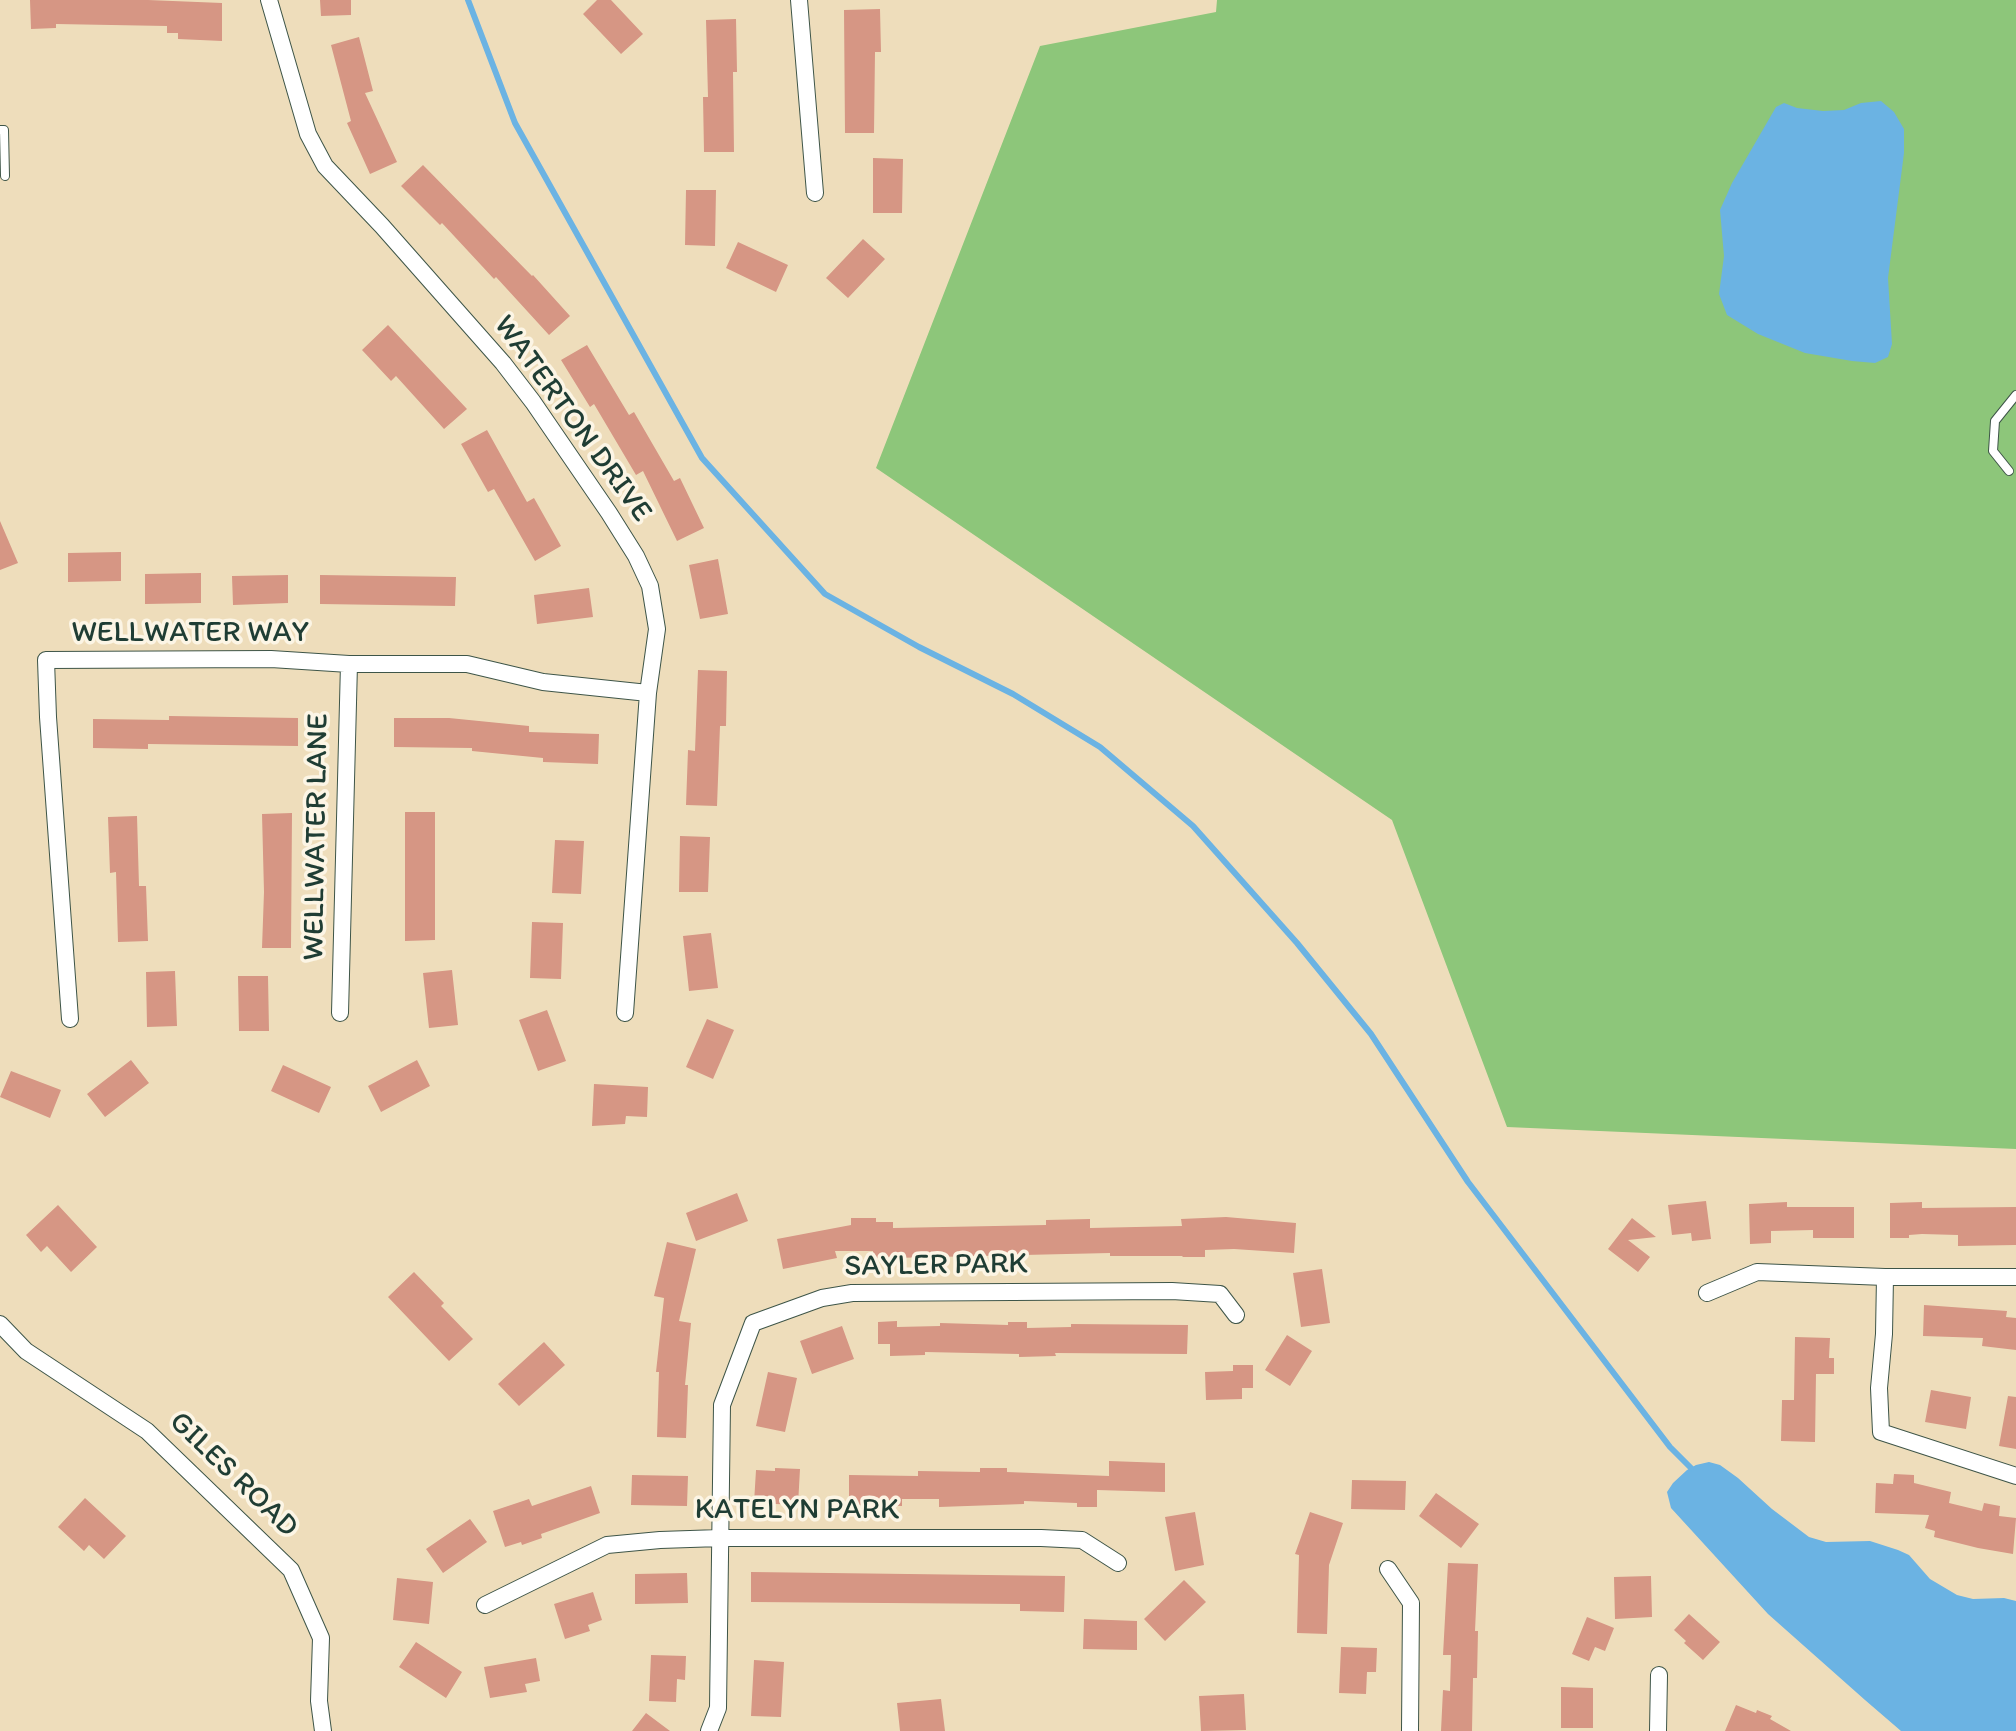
<!DOCTYPE html>
<html>
<head>
<meta charset="utf-8">
<style>
  body { margin:0 }
  canvas { display:block; background:#edb }
</style>
</head>
<body>
<canvas width="2016" height="1731"></canvas>
<script>
const g = document.querySelector('canvas').getContext('2d');
g.lineJoin = 'round';
function paint(path, color) {
  g.fillStyle = color;
  g.fill(path, 'evenodd');
}
function poly(rows) {
  const path = new Path2D();
  for (const r of rows) {
    path.moveTo(r[0], r[1]);
    for (let i = 2; i < r.length; i += 2) path.lineTo(r[i], r[i + 1]);
  }
  return path;
}
function strokePath(path, color, width, dash) {
  g.strokeStyle = color;
  g.lineWidth = width;
  g.lineCap = dash ? 'butt' : 'round';
  g.setLineDash(dash || []);
  g.stroke(path);
}
function label(font, color, halo, rows, align = 'center') {
  g.font = font + ' Itim,sans-serif';
  g.lineWidth = 7;
  g.setLineDash([]);
  g.textBaseline = 'middle';
  g.strokeStyle = halo;
  g.fillStyle = color;
  for (const [text, x, y, turn = 0] of rows) {
    g.save();
    g.translate(x, y);
    g.rotate((+turn || 0) * Math.PI / 180);
    g.textAlign = isNaN(turn) ? turn : align;
    if (halo) g.strokeText(text, 0, 0);
    g.fillText(text, 0, 0);
    g.restore();
  }
}
const green = poly([
  [1217,0,2016,0,2016,1149,1507,1127,1392,820,876,468,1040,46,1216,12]
]);
const water = poly([
  [1881,101,1894,112,1904,129,1904,153,1888,278,1892,344,1888,357,1875,363,1852,361,1805,353,1758,334,1727,315,1719,294,1724,256,1720,210,1732,183,1776,107,1784,103,1797,108,1823,111,1844,110,1861,103],
  [1709,1462,1720,1465,1738,1478,1772,1509,1809,1537,1826,1542,1870,1541,1898,1550,1909,1555,1930,1579,1957,1595,1973,1599,2004,1598,2016,1601,2016,1731,1901,1731,1865,1700,1768,1614,1671,1508,1667,1492,1673,1483,1687,1470,1696,1465]
]);
const stream = poly([
  [468,0,515,123,702,458,825,594,919,647,1013,694,1100,747,1193,826,1297,943,1371,1034,1468,1182,1670,1447,1691,1468]
]);
const building = poly([
  [30,0,148,0,222,3,222,41,178,39,178,33,167,33,167,26,56,24,56,28,31,29],
  [320,0,351,0,351,15,321,16],
  [597,0,611,0,643,34,621,54,583,14],
  [880,9,881,52,875,52,874,133,845,133,844,10],
  [736,19,737,72,733,72,734,152,704,152,703,97,708,97,706,20],
  [359,37,373,91,365,93,397,162,370,174,347,123,351,121,331,45],
  [873,158,903,159,902,213,873,213],
  [423,165,532,276,533,275,570,316,549,335,496,277,494,279,442,223,440,225,401,186],
  [686,190,716,190,715,246,685,245],
  [863,239,885,259,848,298,826,278],
  [738,242,788,265,776,292,726,268],
  [388,325,467,409,444,429,396,376,391,381,362,350],
  [587,345,629,415,634,412,674,481,680,478,704,528,677,541,643,471,636,475,594,404,590,407,561,360],
  [487,430,527,502,534,498,561,546,535,561,494,489,488,492,461,444],
  [0,521,18,563,0,570],
  [121,552,121,581,68,582,68,553],
  [718,559,728,614,700,619,689,565],
  [201,573,201,603,145,604,145,574],
  [288,575,288,603,233,605,232,576],
  [320,575,456,577,455,606,320,604],
  [589,588,593,617,537,624,534,595],
  [698,670,727,671,726,726,720,726,717,806,686,805,688,750,695,751],
  [169,716,298,718,298,746,148,744,148,749,93,748,93,719,169,720],
  [394,718,449,718,529,726,529,732,599,734,598,764,543,762,543,758,472,751,472,748,394,747],
  [405,812,435,812,435,940,405,941],
  [292,813,291,948,262,948,264,892,262,814],
  [137,816,139,886,146,886,148,941,118,942,116,872,110,873,108,817],
  [680,836,710,837,708,892,679,892],
  [555,840,584,841,581,894,552,893],
  [532,922,563,923,561,979,530,978],
  [711,933,718,988,689,991,683,936],
  [452,970,458,1025,429,1028,423,973],
  [175,971,177,1026,147,1027,146,972],
  [238,976,268,976,269,1031,239,1031],
  [547,1010,566,1061,538,1071,519,1020],
  [707,1019,734,1030,713,1079,686,1067],
  [131,1060,149,1083,105,1117,87,1094],
  [417,1060,430,1086,381,1112,368,1086],
  [283,1065,331,1087,319,1113,271,1091],
  [11,1071,61,1090,50,1118,0,1097],
  [594,1084,648,1087,647,1117,626,1116,625,1124,592,1126],
  [737,1193,748,1221,696,1241,686,1213],
  [1706,1201,1711,1239,1692,1241,1691,1233,1672,1235,1668,1205],
  [1787,1202,1787,1207,1854,1207,1854,1238,1813,1238,1813,1230,1771,1231,1771,1243,1750,1244,1749,1204],
  [1922,1202,1922,1208,2016,1207,2016,1245,1958,1246,1958,1235,1922,1234,1909,1235,1909,1238,1890,1238,1890,1203],
  [58,1205,97,1247,71,1272,47,1246,41,1252,26,1235],
  [1226,1217,1296,1223,1294,1253,1234,1249,1205,1250,1205,1257,1183,1257,1182,1256,1110,1256,1110,1253,893,1258,873,1258,873,1251,835,1251,837,1258,783,1269,777,1239,851,1225,851,1218,876,1218,876,1222,893,1222,893,1228,1046,1225,1046,1220,1090,1219,1090,1228,1182,1226,1181,1219],
  [1632,1218,1656,1237,1628,1240,1650,1257,1638,1272,1608,1249],
  [667,1242,696,1249,679,1321,691,1323,685,1385,688,1385,686,1438,657,1437,659,1372,656,1372,664,1298,654,1296],
  [1322,1269,1330,1323,1301,1327,1293,1273],
  [414,1272,444,1303,441,1306,473,1339,449,1361,388,1297],
  [1924,1305,2007,1311,2006,1317,2016,1318,2016,1350,1982,1346,1983,1338,1923,1336],
  [897,1321,897,1327,940,1326,940,1323,1008,1325,1008,1322,1027,1322,1027,1328,1071,1327,1071,1324,1188,1325,1187,1354,1055,1353,1056,1356,1019,1357,1019,1354,925,1352,925,1355,890,1356,890,1344,878,1344,878,1322],
  [842,1326,854,1359,812,1374,800,1341],
  [1287,1335,1312,1351,1290,1386,1265,1370],
  [1795,1337,1830,1338,1829,1358,1834,1358,1834,1374,1816,1374,1815,1442,1781,1441,1782,1400,1794,1400],
  [544,1342,565,1365,519,1406,498,1384],
  [1233,1365,1253,1365,1253,1388,1242,1388,1242,1399,1206,1400,1205,1372,1233,1371],
  [768,1372,797,1378,785,1432,756,1426],
  [1931,1390,1971,1397,1966,1429,1925,1422],
  [2008,1396,2016,1397,2016,1449,1999,1446],
  [1109,1461,1165,1463,1165,1492,1097,1490,1097,1507,1077,1507,1077,1503,1024,1501,1024,1504,939,1507,939,1499,902,1499,902,1506,849,1505,849,1475,918,1476,918,1471,980,1472,980,1468,1007,1468,1007,1472,1109,1476],
  [775,1468,800,1469,798,1505,754,1503,756,1470,775,1471],
  [1894,1474,1914,1475,1914,1483,1951,1492,1949,1503,1982,1511,1984,1503,2000,1506,1999,1516,2016,1518,2013,1554,1978,1548,1934,1537,1935,1531,1925,1528,1929,1515,1875,1513,1876,1483,1893,1484],
  [632,1475,688,1476,687,1506,631,1505],
  [1352,1480,1406,1481,1405,1510,1351,1509],
  [591,1486,600,1513,541,1534,542,1538,522,1545,521,1542,505,1547,493,1511,529,1499,532,1506],
  [1436,1493,1479,1524,1461,1548,1419,1516],
  [85,1498,126,1536,104,1559,89,1545,84,1551,58,1527],
  [1195,1512,1204,1565,1175,1571,1165,1517],
  [1310,1512,1343,1523,1329,1565,1327,1634,1297,1633,1299,1555,1295,1554],
  [470,1519,487,1542,443,1573,426,1549],
  [1448,1563,1478,1564,1475,1631,1478,1631,1477,1678,1473,1678,1472,1731,1441,1731,1443,1690,1450,1691,1451,1655,1443,1655],
  [751,1572,1065,1576,1064,1612,1020,1611,1020,1604,751,1602],
  [687,1573,688,1603,635,1604,635,1574],
  [1651,1576,1652,1617,1615,1619,1614,1577],
  [397,1578,433,1582,429,1624,393,1620],
  [1184,1580,1206,1602,1165,1641,1144,1619],
  [593,1592,602,1620,588,1625,590,1631,565,1639,554,1604],
  [1689,1614,1720,1642,1703,1660,1684,1643,1686,1641,1674,1630],
  [1587,1617,1614,1628,1605,1651,1595,1647,1589,1661,1572,1654],
  [1084,1619,1137,1621,1137,1650,1083,1649],
  [416,1642,462,1672,446,1698,399,1667],
  [1341,1647,1377,1648,1376,1672,1367,1672,1366,1694,1339,1693],
  [651,1655,686,1656,685,1680,677,1679,676,1702,649,1701],
  [536,1658,540,1681,525,1684,527,1692,490,1698,484,1667],
  [754,1660,784,1662,781,1717,751,1716],
  [1561,1687,1593,1688,1593,1728,1561,1728],
  [1244,1694,1246,1730,1201,1731,1199,1696],
  [941,1699,945,1731,900,1731,897,1703],
  [1736,1705,1756,1713,1757,1710,1772,1716,1770,1719,1791,1731,1725,1731],
  [646,1713,670,1731,632,1731]
]);
const lane = poly([
  [0,130,4,130,5,176],
  [2009,471,1993,451,1995,421,2016,395]
]);
const street = poly([
  [269,0,308,134,325,166,382,226,503,363,533,402,609,513,636,556,650,586,657,629,648,693,625,1013],
  [799,0,815,193],
  [340,1013,349,664],
  [70,1019,48,717,46,660,271,659,349,664,467,664,543,682,648,693],
  [1885,1277,1884,1334,1879,1388,1881,1432,2016,1476],
  [1707,1293,1757,1272,1885,1277,2016,1277],
  [0,1324,26,1351,147,1431,291,1570,321,1638,319,1701,323,1731],
  [1388,1569,1411,1603,1410,1731],
  [485,1605,607,1545,660,1540,720,1538,1041,1538,1082,1540,1118,1563],
  [709,1731,718,1708,722,1405,753,1323,822,1298,852,1293,1172,1291,1220,1294,1236,1315],
  [1658,1731,1659,1675]
]);
const streetNames = [
  ["WATERTON DRIVE",572,419,54],
  ["WELLWATER WAY",190,633],
  ["WELLWATER LANE",317,837,-89],
  ["SAYLER PARK",936,1266,-1],
  ["GILES ROAD",233,1475,44],
  ["KATELYN PARK",797,1510]
];
paint(green, '#8dc67a');
paint(water, '#6bb3e3');
strokePath(stream, '#6bb3e3', 6);
paint(building, '#d69684');
strokePath(lane, '#3e5548', 10);
strokePath(street, '#3e5548', 18);
strokePath(lane, '#fff', 8);
strokePath(street, '#fff', 16);
label('30px', '#1f3d34', '#fcf5e5', streetNames);
</script>
</body>
</html>
